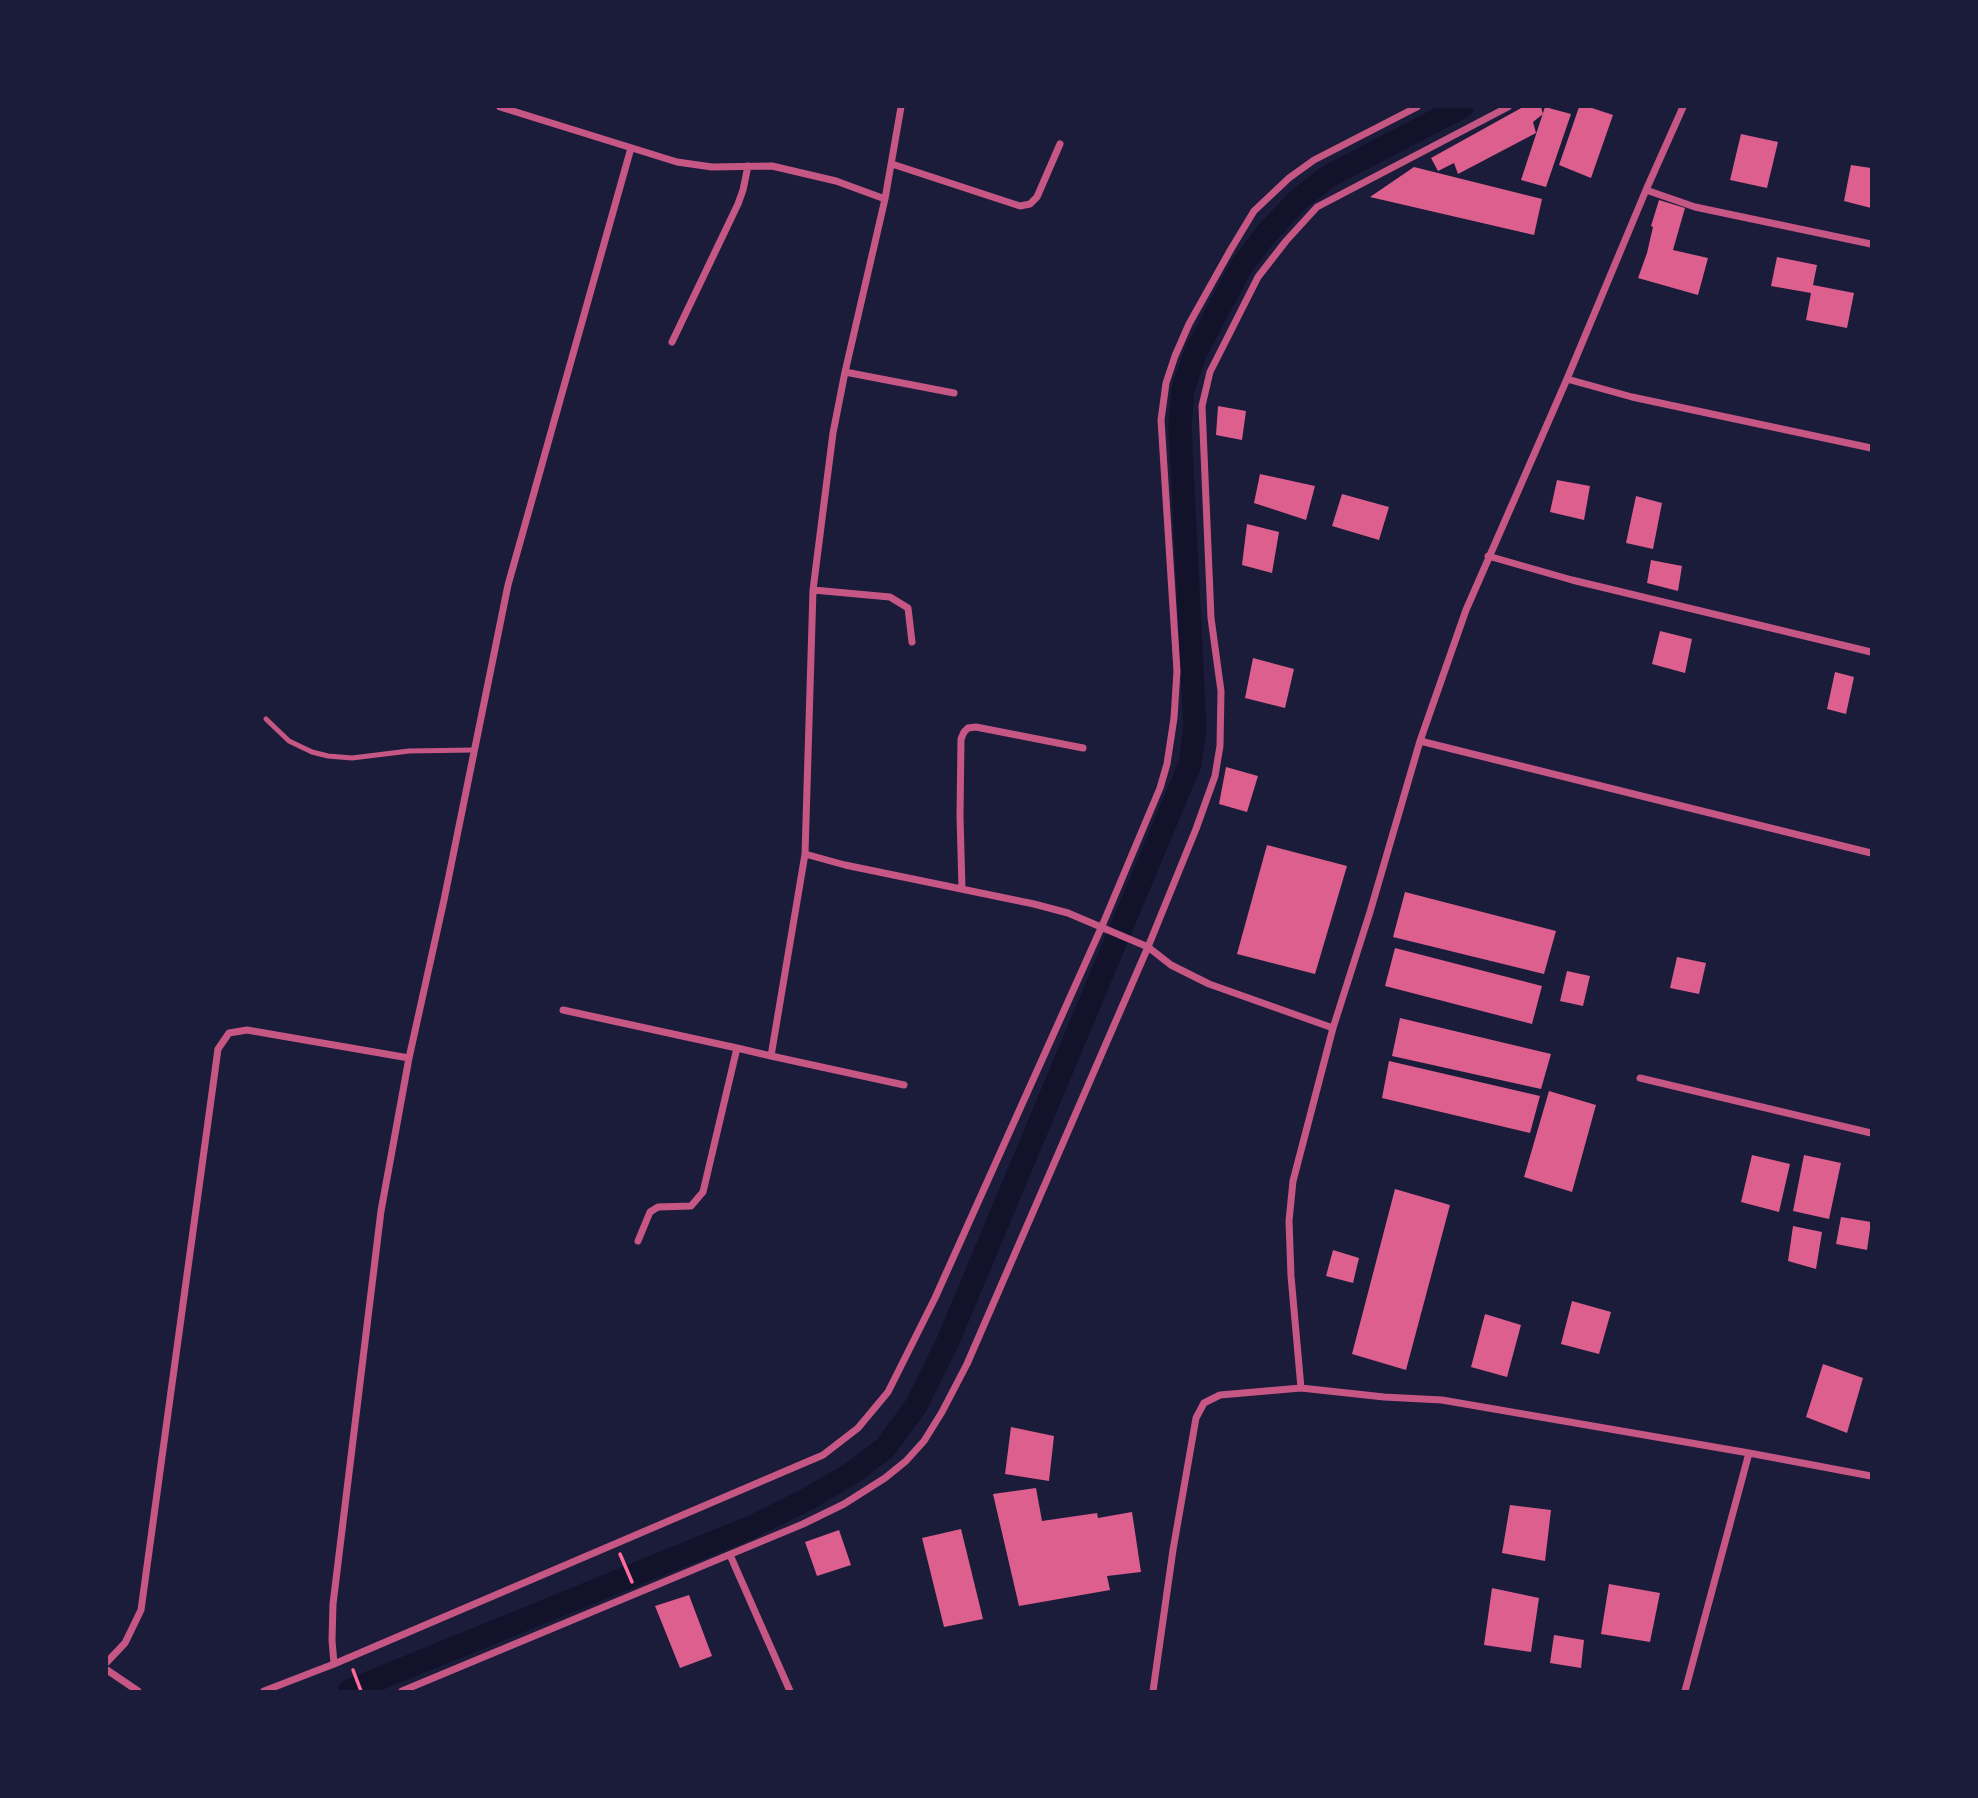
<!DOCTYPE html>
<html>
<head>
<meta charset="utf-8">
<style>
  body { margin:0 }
  #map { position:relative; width:1978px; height:1798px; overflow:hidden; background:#1b1b3a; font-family:Georgia,serif }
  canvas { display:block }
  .frame { position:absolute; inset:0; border:108px solid #1b1b3a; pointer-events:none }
</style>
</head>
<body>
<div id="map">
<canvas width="1978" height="1798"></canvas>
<div class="frame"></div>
</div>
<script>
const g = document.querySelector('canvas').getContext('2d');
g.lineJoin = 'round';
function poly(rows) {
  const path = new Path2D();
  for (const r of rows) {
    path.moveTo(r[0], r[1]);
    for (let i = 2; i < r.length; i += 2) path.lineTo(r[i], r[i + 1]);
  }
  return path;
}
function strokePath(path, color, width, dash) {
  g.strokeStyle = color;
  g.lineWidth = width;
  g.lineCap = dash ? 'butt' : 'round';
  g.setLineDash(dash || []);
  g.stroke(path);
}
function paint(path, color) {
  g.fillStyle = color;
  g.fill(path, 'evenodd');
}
const canal = poly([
  [349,1691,749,1528,806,1500,852,1473,885,1448,916,1406,948,1341,1190,764,1195,728,1180,427,1183,389,1196,352,1241,267,1267,233,1299,199,1329,176,1462,107]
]);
const building = poly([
  [1523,107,1541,107,1543,114,1533,122,1536,133,1458,174,1454,163,1438,171,1431,158],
  [1545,107,1571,114,1546,187,1521,180],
  [1579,107,1589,107,1613,115,1591,178,1559,165],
  [1741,134,1778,142,1767,188,1730,180],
  [1851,165,1871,168,1871,208,1844,201],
  [1414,167,1542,199,1534,235,1370,197],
  [1659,200,1685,208,1673,250,1708,258,1698,295,1638,278,1647,253,1653,227,1651,226],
  [1777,257,1817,265,1813,285,1854,293,1847,328,1806,320,1811,293,1771,286],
  [1218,406,1246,411,1242,440,1216,435],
  [1260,474,1315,486,1306,520,1254,503],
  [1557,480,1590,486,1584,520,1550,512],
  [1342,494,1389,507,1379,540,1332,526],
  [1636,496,1662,503,1653,549,1626,543],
  [1247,524,1279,532,1272,573,1242,565],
  [1651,560,1682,566,1678,591,1647,583],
  [1660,631,1692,639,1685,673,1652,664],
  [1253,658,1294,669,1285,708,1245,698],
  [1835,672,1854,677,1846,714,1827,709],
  [1226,767,1258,776,1247,812,1219,804],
  [1267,845,1347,866,1315,974,1237,954],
  [1405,892,1556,931,1544,974,1393,937],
  [1395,948,1542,986,1532,1024,1385,986],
  [1677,957,1706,963,1699,994,1670,988],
  [1567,971,1590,976,1583,1006,1560,1001],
  [1400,1018,1551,1054,1541,1089,1392,1056],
  [1389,1061,1540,1096,1530,1133,1382,1098],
  [1549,1091,1596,1105,1572,1192,1524,1177],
  [1752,1155,1790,1164,1779,1212,1741,1202],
  [1804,1155,1841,1163,1829,1219,1793,1211],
  [1395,1189,1450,1205,1406,1370,1352,1354],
  [1841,1217,1871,1222,1867,1250,1836,1244],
  [1793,1226,1822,1232,1816,1269,1788,1261],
  [1333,1250,1359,1258,1353,1283,1326,1276],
  [1572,1301,1611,1312,1599,1354,1561,1344],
  [1485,1314,1521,1325,1507,1377,1471,1367],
  [1823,1364,1863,1378,1847,1433,1806,1417],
  [1011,1427,1054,1436,1049,1481,1005,1474],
  [1036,1488,1042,1521,1097,1513,1098,1518,1132,1512,1141,1572,1107,1576,1110,1590,1019,1606,993,1494],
  [1510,1505,1551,1510,1545,1561,1502,1553],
  [961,1529,983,1619,944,1627,922,1538],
  [839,1530,851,1565,817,1576,805,1542],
  [1609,1584,1660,1593,1650,1642,1601,1634],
  [1492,1588,1539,1598,1531,1652,1484,1645],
  [689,1595,712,1656,680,1668,655,1606],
  [1554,1635,1584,1640,1581,1668,1550,1663]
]);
const path = poly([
  [620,1554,632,1582],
  [353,1670,361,1691]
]);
const service = poly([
  [266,719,289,741,312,752,328,756,352,758,409,751,474,750]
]);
const minor = poly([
  [500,107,677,162,712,167,772,166,836,181,885,199],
  [892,164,1020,206,1030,204,1037,197,1060,144],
  [1646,190,1695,207,1871,244],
  [672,342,738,204,743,190,748,166],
  [845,372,954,393],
  [1567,379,1632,397,1871,448],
  [1488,556,1572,580,1871,652],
  [813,590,890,597,908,608,912,642],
  [1420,741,1871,853],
  [805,854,845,865,1034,904,1068,913,1148,947,1171,965,1209,984,1333,1028],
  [962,889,960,816,961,739,964,732,968,728,976,727,1083,748],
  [563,1010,737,1048],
  [771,1056,904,1085],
  [1640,1078,1871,1133],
  [638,1241,650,1212,658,1207,691,1206,703,1192,737,1048,771,1056,805,854,813,590,822,519,833,433,845,372,885,199,901,107],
  [1301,1388,1291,1276,1289,1221,1293,1181,1333,1028,1370,912,1420,741,1466,610,1567,379,1646,190,1683,107],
  [730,1555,790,1691],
  [107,1662,125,1643,141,1610,218,1049,229,1033,247,1030,409,1058],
  [334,1664,332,1640,333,1604,381,1211,409,1058,444,900,508,585,631,148],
  [107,1670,138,1691],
  [264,1691,334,1664,823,1455,858,1428,888,1392,935,1298,1102,926,1160,788,1167,764,1174,718,1177,671,1161,420,1166,383,1175,356,1189,324,1231,249,1254,211,1289,178,1314,160,1417,107],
  [402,1691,803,1524,844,1504,885,1478,906,1461,924,1441,942,1412,967,1364,1148,947,1196,829,1215,776,1220,746,1221,691,1211,618,1202,406,1210,372,1258,277,1286,241,1317,207,1508,107],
  [1153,1691,1173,1550,1196,1418,1204,1403,1220,1395,1301,1388,1384,1397,1442,1400,1749,1453,1871,1476],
  [1685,1691,1749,1453]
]);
strokePath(canal, '#12122b', 23);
paint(building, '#dd5f8e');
strokePath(path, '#ff6b9d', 3.5);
strokePath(service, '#c65784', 5);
strokePath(minor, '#c65784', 7);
</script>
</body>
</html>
